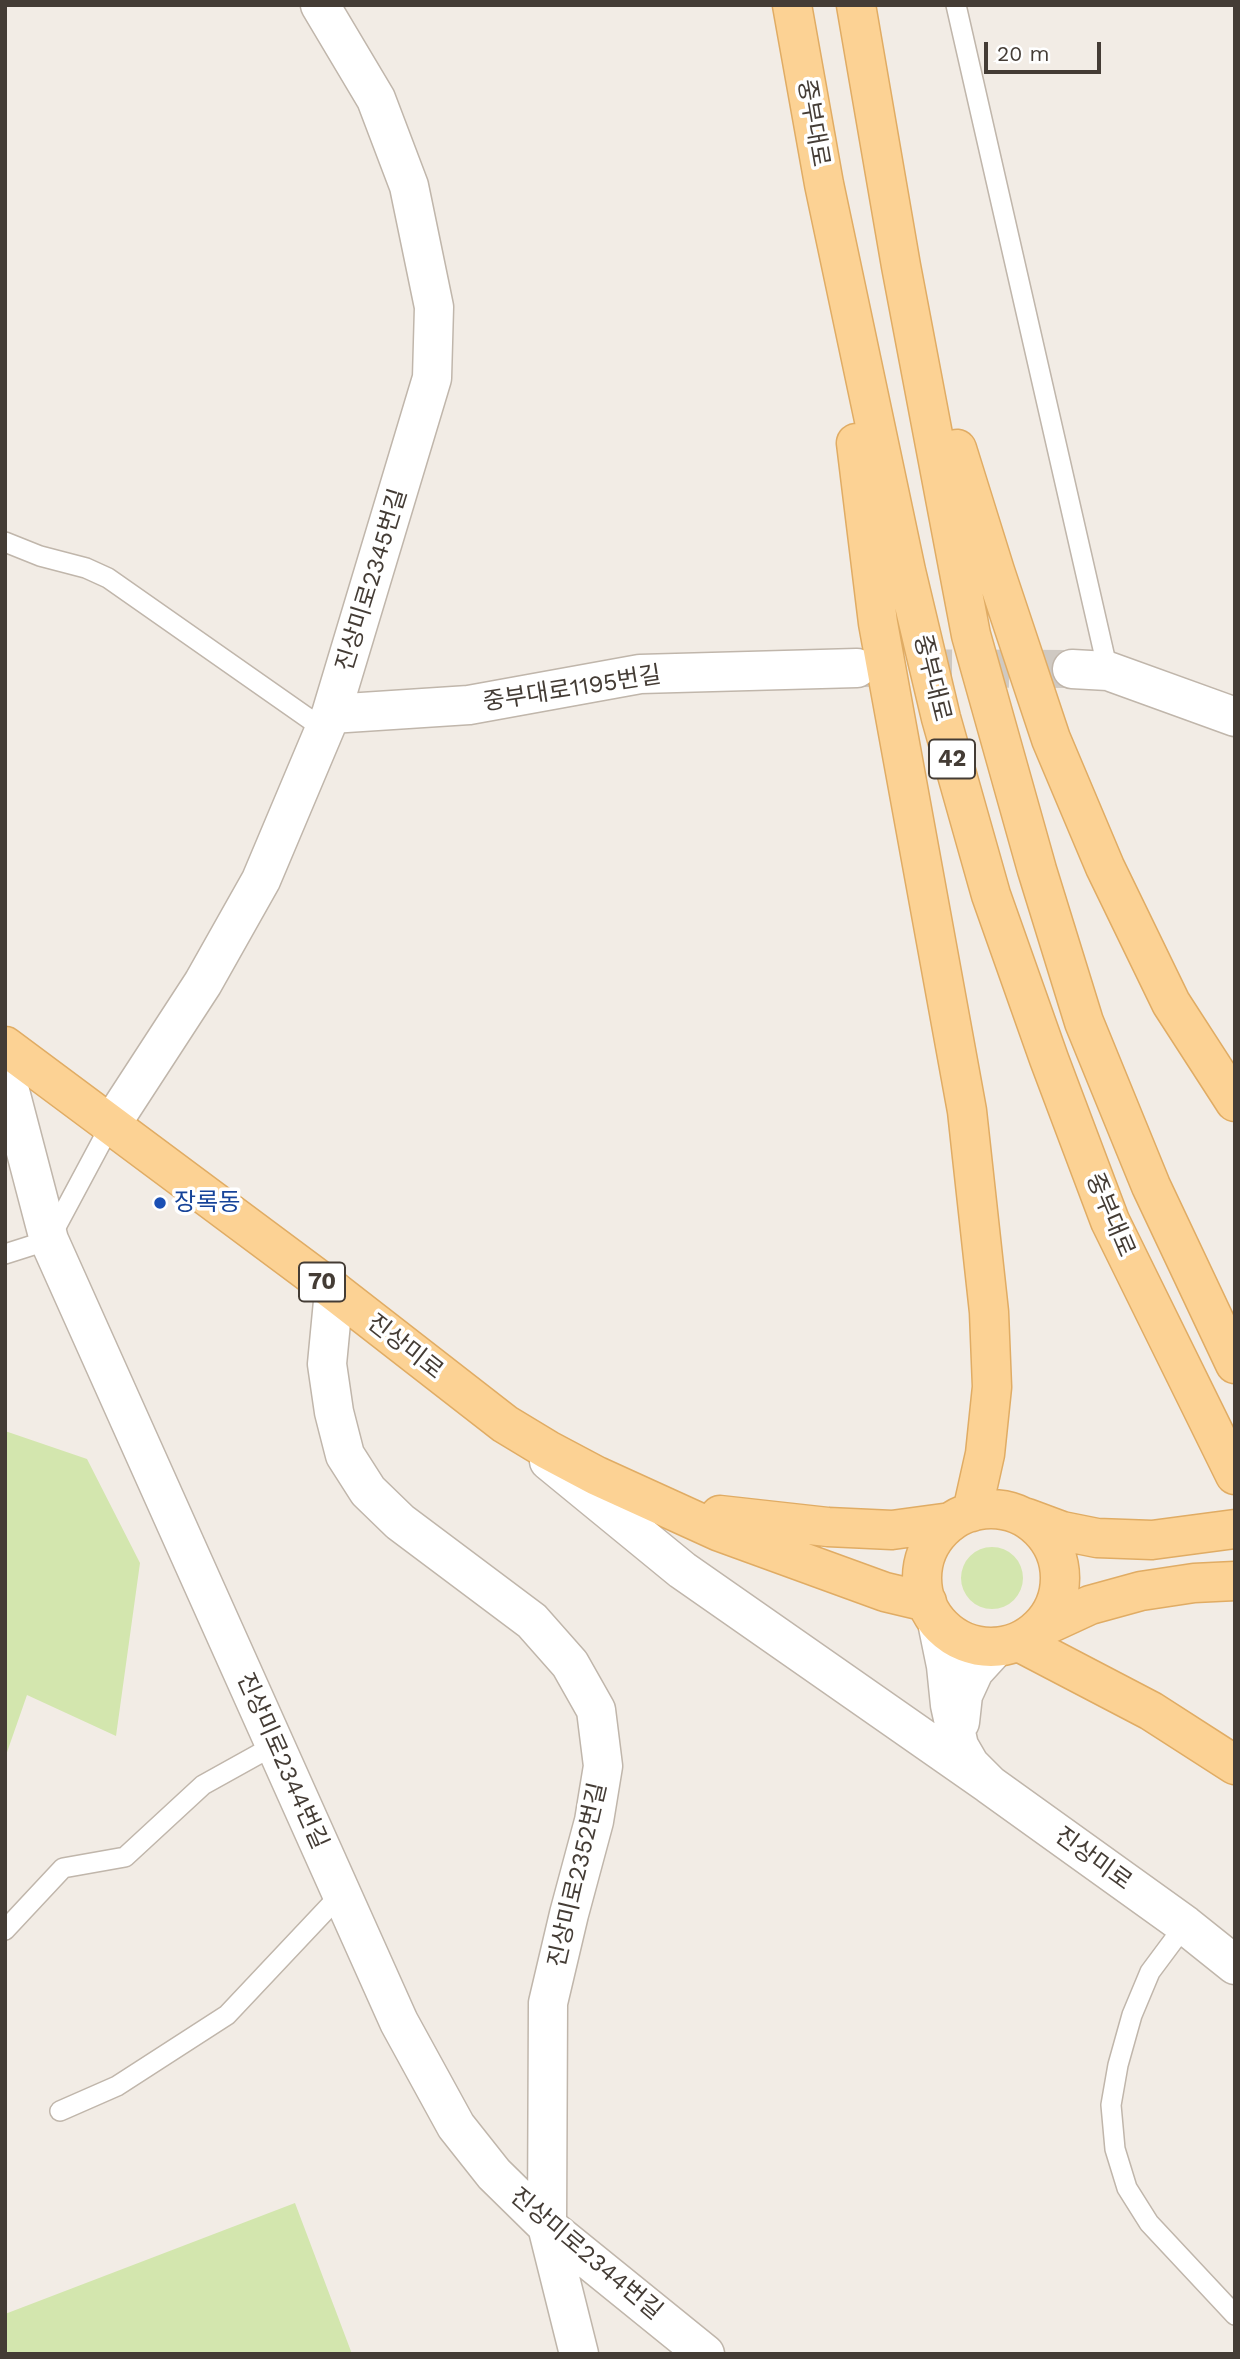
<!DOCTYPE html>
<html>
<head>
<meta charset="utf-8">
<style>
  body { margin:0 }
  #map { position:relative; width:1240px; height:2359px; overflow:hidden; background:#f2ece5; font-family:"Work Sans",sans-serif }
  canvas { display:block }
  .frame { position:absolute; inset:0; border:7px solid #443c35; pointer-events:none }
  .scale { position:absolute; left:984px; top:42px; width:117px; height:32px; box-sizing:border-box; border:4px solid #443c35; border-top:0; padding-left:9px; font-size:21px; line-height:24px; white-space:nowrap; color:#443c35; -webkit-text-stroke:5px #fff; paint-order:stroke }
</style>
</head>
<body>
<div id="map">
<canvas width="1240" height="2359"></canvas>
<div class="frame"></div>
<div class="scale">20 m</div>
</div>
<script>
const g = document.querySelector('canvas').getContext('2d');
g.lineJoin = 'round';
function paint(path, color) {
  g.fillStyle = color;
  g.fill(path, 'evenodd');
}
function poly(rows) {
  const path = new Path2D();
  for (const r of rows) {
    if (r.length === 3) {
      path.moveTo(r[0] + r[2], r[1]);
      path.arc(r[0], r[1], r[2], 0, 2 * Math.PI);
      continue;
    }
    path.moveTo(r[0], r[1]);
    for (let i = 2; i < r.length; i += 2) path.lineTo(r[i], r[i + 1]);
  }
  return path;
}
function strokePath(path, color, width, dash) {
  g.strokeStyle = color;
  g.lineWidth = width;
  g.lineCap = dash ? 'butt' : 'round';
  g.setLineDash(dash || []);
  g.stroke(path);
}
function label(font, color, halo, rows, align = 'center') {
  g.font = font + ' "Work Sans","Noto Sans KR",sans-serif';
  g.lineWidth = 7;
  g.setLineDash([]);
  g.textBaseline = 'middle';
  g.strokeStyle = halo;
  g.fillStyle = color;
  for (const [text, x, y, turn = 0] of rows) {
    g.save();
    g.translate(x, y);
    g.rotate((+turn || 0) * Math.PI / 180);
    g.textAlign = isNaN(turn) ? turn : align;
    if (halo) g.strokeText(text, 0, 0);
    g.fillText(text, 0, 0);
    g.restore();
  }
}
const green = poly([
  [5,1431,87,1459,140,1563,116,1736,27,1695,5,1758],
  [992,1578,31],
  [295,2203,352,2354,5,2354,5,2314]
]);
const minorTunnel = poly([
  [857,668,1072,669]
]);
const service = poly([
  [956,5,1108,671],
  [5,542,40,556,86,568,108,578,325,730],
  [5,1254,49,1240,110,1126],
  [1185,1925,1150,1972,1132,2015,1118,2065,1111,2105,1115,2149,1127,2188,1149,2223,1235,2315],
  [5,1930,63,1868,125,1857,203,1785,275,1745],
  [60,2111,117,2086,227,2015,341,1894]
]);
const minor = poly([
  [1072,669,1108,671,1235,717],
  [331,714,469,705,640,674,857,668],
  [5,1072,49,1240,399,2022,456,2126,494,2174,547,2226,705,2354],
  [110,1126,203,983,261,880,331,714,432,378,434,307,409,186,376,99,320,5],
  [334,1291,327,1364,334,1412,345,1455,368,1491,400,1522,532,1621,570,1664,596,1710,603,1766,594,1821,569,1914,548,2003,547,2226,579,2354]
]);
const tertiary = poly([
  [549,1461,682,1570,990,1785],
  [937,1622,946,1666,950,1705,959,1746,970,1765,990,1785,1185,1925,1235,1965],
  [960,1722,963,1695,974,1671,996,1647]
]);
const primary = poly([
  [792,5,824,184,906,571,941,718,991,895,1049,1059,1110,1221,1235,1475],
  [856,5,901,266,971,635,1037,870,1084,1022,1151,1186,1235,1364],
  [856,443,878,623,967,1111,989,1312,992,1387,985,1454,972,1512],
  [957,449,995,571,1051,739,1105,867,1171,1003,1235,1102],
  [5,1046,334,1291,505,1424,548,1450,597,1476,720,1532,885,1592,927,1602],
  [991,1578,69],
  [720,1515,828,1527,892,1530,951,1522],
  [1027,1518,1062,1531,1097,1538,1152,1540,1235,1529],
  [1038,1629,1090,1605,1141,1591,1194,1583,1235,1581],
  [1019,1642,1151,1711,1235,1765]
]);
const markers = [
  [160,1203,7,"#1a4fb4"]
];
const shields = [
  [952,759,46],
  [322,1282,46]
];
const shieldNames = [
  ["42",952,759],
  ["70",322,1282]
];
const streetNames = [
  ["중부대로",813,123,80],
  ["진상미로2345번길",372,580,-73],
  ["중부대로",932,678,76],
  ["중부대로1195번길",572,689,-9],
  ["중부대로",1110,1215,67],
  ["진상미로",405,1347,38],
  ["진상미로2344번길",282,1761,66],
  ["진상미로",1093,1859,36],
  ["진상미로2352번길",578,1875,-77],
  ["진상미로2344번길",586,2254,40]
];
const transitNames = [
  ["장록동",174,1203]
];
paint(green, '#d3e6ae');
strokePath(minorTunnel, '#cfc9c2', 38, [38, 19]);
strokePath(service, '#c0b6ab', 22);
strokePath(minor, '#c0b6ab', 41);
strokePath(tertiary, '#c0b6ab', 41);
strokePath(primary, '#e0ac64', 41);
strokePath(service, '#fff', 19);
strokePath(minor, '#fff', 38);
strokePath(tertiary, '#fff', 38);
strokePath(primary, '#fcd294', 38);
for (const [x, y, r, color] of markers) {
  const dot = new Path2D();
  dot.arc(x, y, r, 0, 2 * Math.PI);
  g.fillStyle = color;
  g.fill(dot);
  strokePath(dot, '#fff', 2.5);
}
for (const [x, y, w] of shields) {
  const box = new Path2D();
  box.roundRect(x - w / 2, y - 19.5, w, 39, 5);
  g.fillStyle = '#fff';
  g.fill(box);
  strokePath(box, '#443c35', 2);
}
label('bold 23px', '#443c35', null, shieldNames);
label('24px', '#443c35', '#fff', streetNames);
label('24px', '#164399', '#fff', transitNames, 'left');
</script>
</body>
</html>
